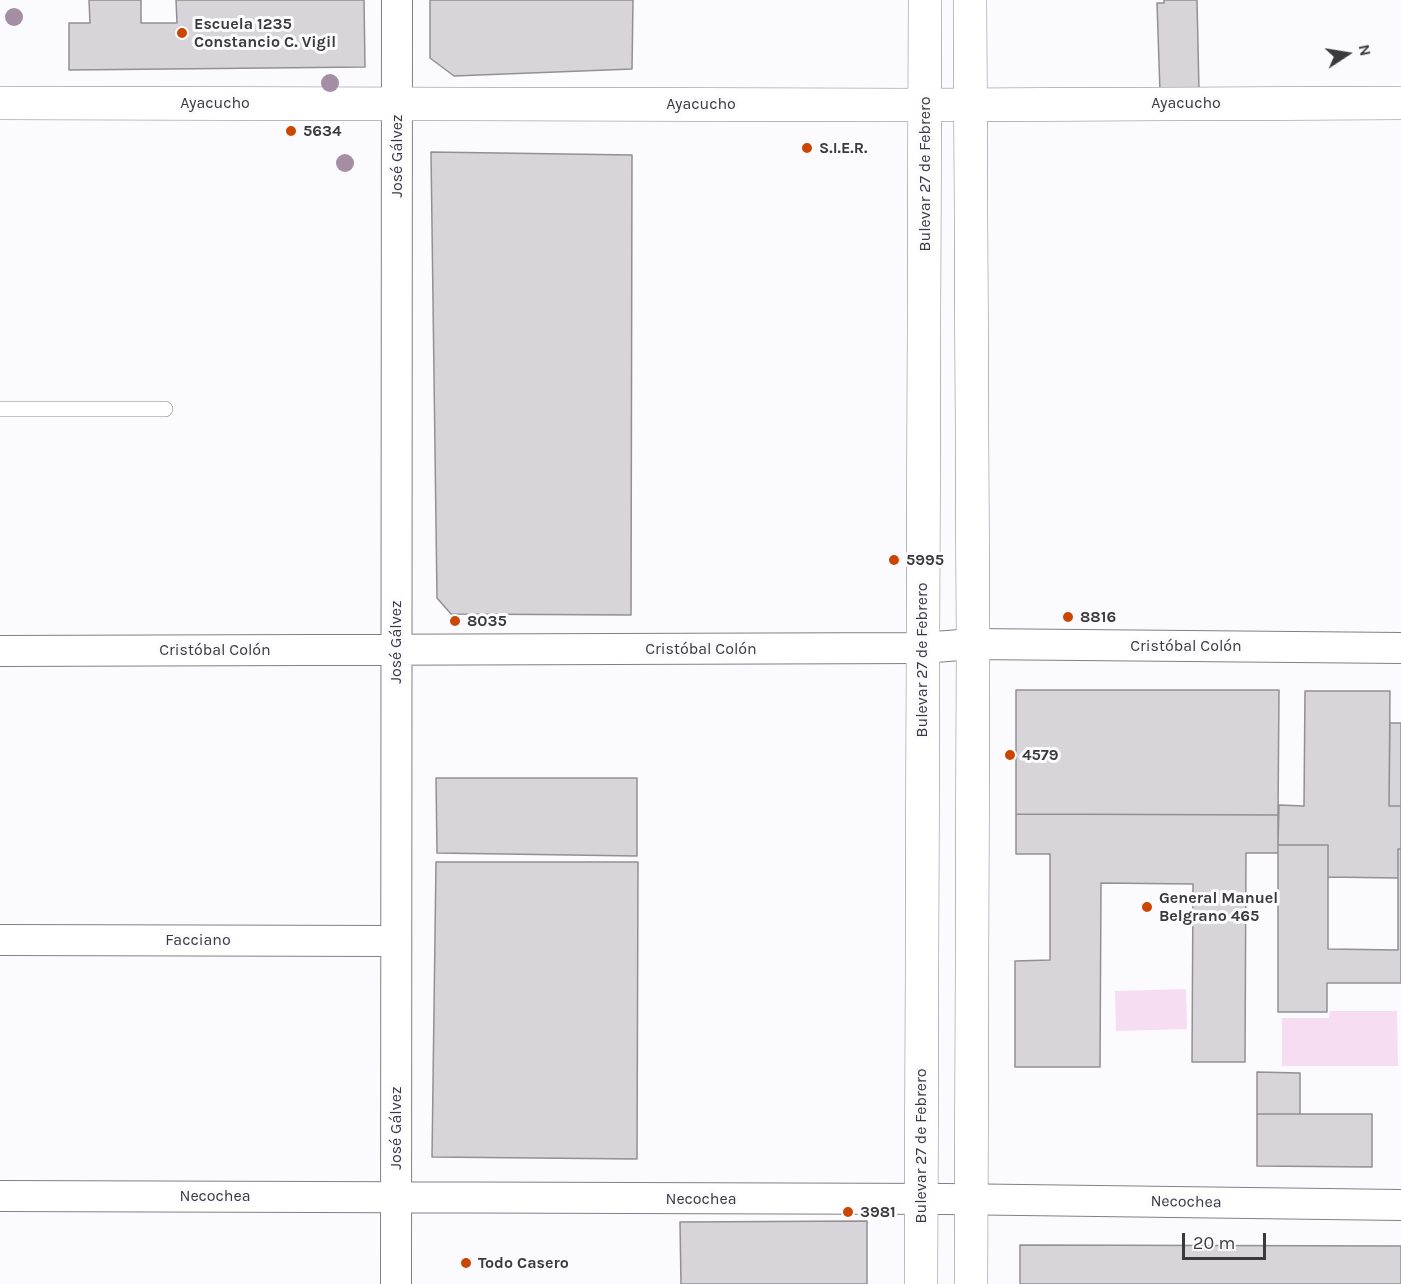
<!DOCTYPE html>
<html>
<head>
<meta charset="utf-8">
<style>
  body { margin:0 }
  #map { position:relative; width:1401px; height:1284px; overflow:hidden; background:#fafaff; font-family:Karla,sans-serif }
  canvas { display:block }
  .north { position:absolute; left:1317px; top:24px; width:60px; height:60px; -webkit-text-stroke:4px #fafaff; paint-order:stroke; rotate:78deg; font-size:16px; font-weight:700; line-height:24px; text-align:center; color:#3a3a3c }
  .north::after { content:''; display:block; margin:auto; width:21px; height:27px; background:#3a3a3c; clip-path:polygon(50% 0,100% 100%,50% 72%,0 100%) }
  .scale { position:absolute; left:1182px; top:1233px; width:84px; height:27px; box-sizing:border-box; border:3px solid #3a3a3c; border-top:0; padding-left:8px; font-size:18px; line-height:21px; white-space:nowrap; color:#3a3a3c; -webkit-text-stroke:4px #fafaff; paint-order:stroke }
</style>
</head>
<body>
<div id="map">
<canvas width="1401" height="1284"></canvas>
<div class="north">N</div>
<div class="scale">20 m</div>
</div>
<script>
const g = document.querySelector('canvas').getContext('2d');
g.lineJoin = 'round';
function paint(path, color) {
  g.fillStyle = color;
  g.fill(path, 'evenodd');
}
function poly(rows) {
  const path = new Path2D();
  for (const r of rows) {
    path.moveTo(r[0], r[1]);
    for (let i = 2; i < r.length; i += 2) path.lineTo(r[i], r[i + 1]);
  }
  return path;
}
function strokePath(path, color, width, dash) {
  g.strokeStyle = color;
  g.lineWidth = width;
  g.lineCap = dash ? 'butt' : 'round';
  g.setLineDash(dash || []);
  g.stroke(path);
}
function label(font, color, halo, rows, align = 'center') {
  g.font = font + ' Karla,sans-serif';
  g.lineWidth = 6;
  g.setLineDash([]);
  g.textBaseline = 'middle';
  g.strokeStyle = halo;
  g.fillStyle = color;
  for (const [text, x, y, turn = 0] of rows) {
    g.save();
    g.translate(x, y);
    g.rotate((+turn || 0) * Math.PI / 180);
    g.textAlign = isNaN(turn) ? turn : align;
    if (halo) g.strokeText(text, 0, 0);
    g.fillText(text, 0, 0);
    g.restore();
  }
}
const green = poly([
  [1186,989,1187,1029,1116,1031,1115,991],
  [1330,1011,1397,1011,1398,1066,1282,1066,1282,1018,1329,1018]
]);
const building = poly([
  [89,0,141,0,141,23,177,23,176,0,364,0,365,67,69,70,69,23,90,23,89,0],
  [430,0,633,0,632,69,454,76,430,58,430,0],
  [1164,0,1197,0,1199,91,1160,92,1157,3,1164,3,1164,0],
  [431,152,632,155,631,615,451,614,437,598,431,152],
  [1016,690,1279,690,1278,815,1016,814,1016,690],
  [1305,691,1390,691,1389,806,1401,806,1401,849,1398,849,1398,878,1328,877,1328,845,1278,845,1279,805,1304,806,1305,691],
  [1390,723,1401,723,1401,806,1389,806,1390,723],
  [436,778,637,778,637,856,437,853,436,778],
  [1016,814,1278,815,1278,853,1246,853,1245,1062,1192,1062,1193,884,1101,883,1100,1067,1015,1067,1015,961,1050,960,1050,854,1016,854,1016,814],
  [1278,845,1328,845,1328,949,1398,950,1398,849,1401,849,1401,983,1327,983,1327,1012,1278,1012,1278,845],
  [436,862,638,862,637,1159,432,1157,436,862],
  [1257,1072,1300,1073,1300,1114,1257,1114,1257,1072],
  [1257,1114,1372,1114,1372,1167,1257,1166,1257,1114],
  [867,1221,867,1284,681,1284,680,1222,867,1221],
  [1020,1245,1401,1246,1401,1284,1020,1284,1020,1245]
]);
const lane = poly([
  [0,409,165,409]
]);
const street = poly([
  [0,651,922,648,973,644,1401,648],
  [0,940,396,941],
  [0,1196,946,1199,1401,1205],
  [396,1284,397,0]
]);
const secondary = poly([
  [0,103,926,105,1401,103]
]);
const primary = poly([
  [970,0,973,644,971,1284],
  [921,1284,925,0]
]);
const trees = [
  [14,17],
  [330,83],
  [345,163]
];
const markers = [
  [182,33,6,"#cb4601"],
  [291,131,6,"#cb4601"],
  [807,148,6,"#cb4601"],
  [894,560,6,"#cb4601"],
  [1068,617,6,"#cb4601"],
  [455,621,6,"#cb4601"],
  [1010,755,6,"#cb4601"],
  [1147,907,6,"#cb4601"],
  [848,1212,6,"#cb4601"],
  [466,1263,6,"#cb4601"]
];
const poiNames = [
  ["Escuela 1235",194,24],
  ["Constancio C. Vigil",194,42],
  ["5634",303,131],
  ["S.I.E.R.",819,148],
  ["5995",906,560],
  ["8816",1080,617],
  ["8035",467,621],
  ["4579",1022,755],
  ["General Manuel",1159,898],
  ["Belgrano 465",1159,916],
  ["3981",860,1212],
  ["Todo Casero",478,1263]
];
const streetNames = [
  ["Ayacucho",215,103],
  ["Ayacucho",1186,103],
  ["Ayacucho",701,104],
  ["José Gálvez",397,156,-90],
  ["Bulevar 27 de Febrero",925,174,-90],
  ["José Gálvez",396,642,-90],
  ["Cristóbal Colón",1186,646],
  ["Cristóbal Colón",701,649],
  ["Cristóbal Colón",215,650],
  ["Bulevar 27 de Febrero",922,660,-90],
  ["Facciano",198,940],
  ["José Gálvez",396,1128,-90],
  ["Bulevar 27 de Febrero",921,1146,-90],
  ["Necochea",215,1196],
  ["Necochea",701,1199],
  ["Necochea",1186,1202,1]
];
paint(green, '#f7ddf1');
paint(building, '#d8d5da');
strokePath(building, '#939094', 1.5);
strokePath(lane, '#808084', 16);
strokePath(street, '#808084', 32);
strokePath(secondary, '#808084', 34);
strokePath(primary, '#808084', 34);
strokePath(lane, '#fff', 15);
strokePath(street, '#fff', 30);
strokePath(secondary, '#fff', 33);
strokePath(primary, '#fff', 33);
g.fillStyle = '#a48ea3';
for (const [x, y] of trees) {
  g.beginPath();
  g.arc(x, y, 9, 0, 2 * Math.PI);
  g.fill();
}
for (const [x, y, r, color] of markers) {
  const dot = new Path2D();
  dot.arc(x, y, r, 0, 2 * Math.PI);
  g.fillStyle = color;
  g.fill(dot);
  strokePath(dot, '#fafaff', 2);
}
label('bold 16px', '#3a3a3c', '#fafaff', poiNames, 'left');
label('16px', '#3a3a3c', '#fafaff', streetNames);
</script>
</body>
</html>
